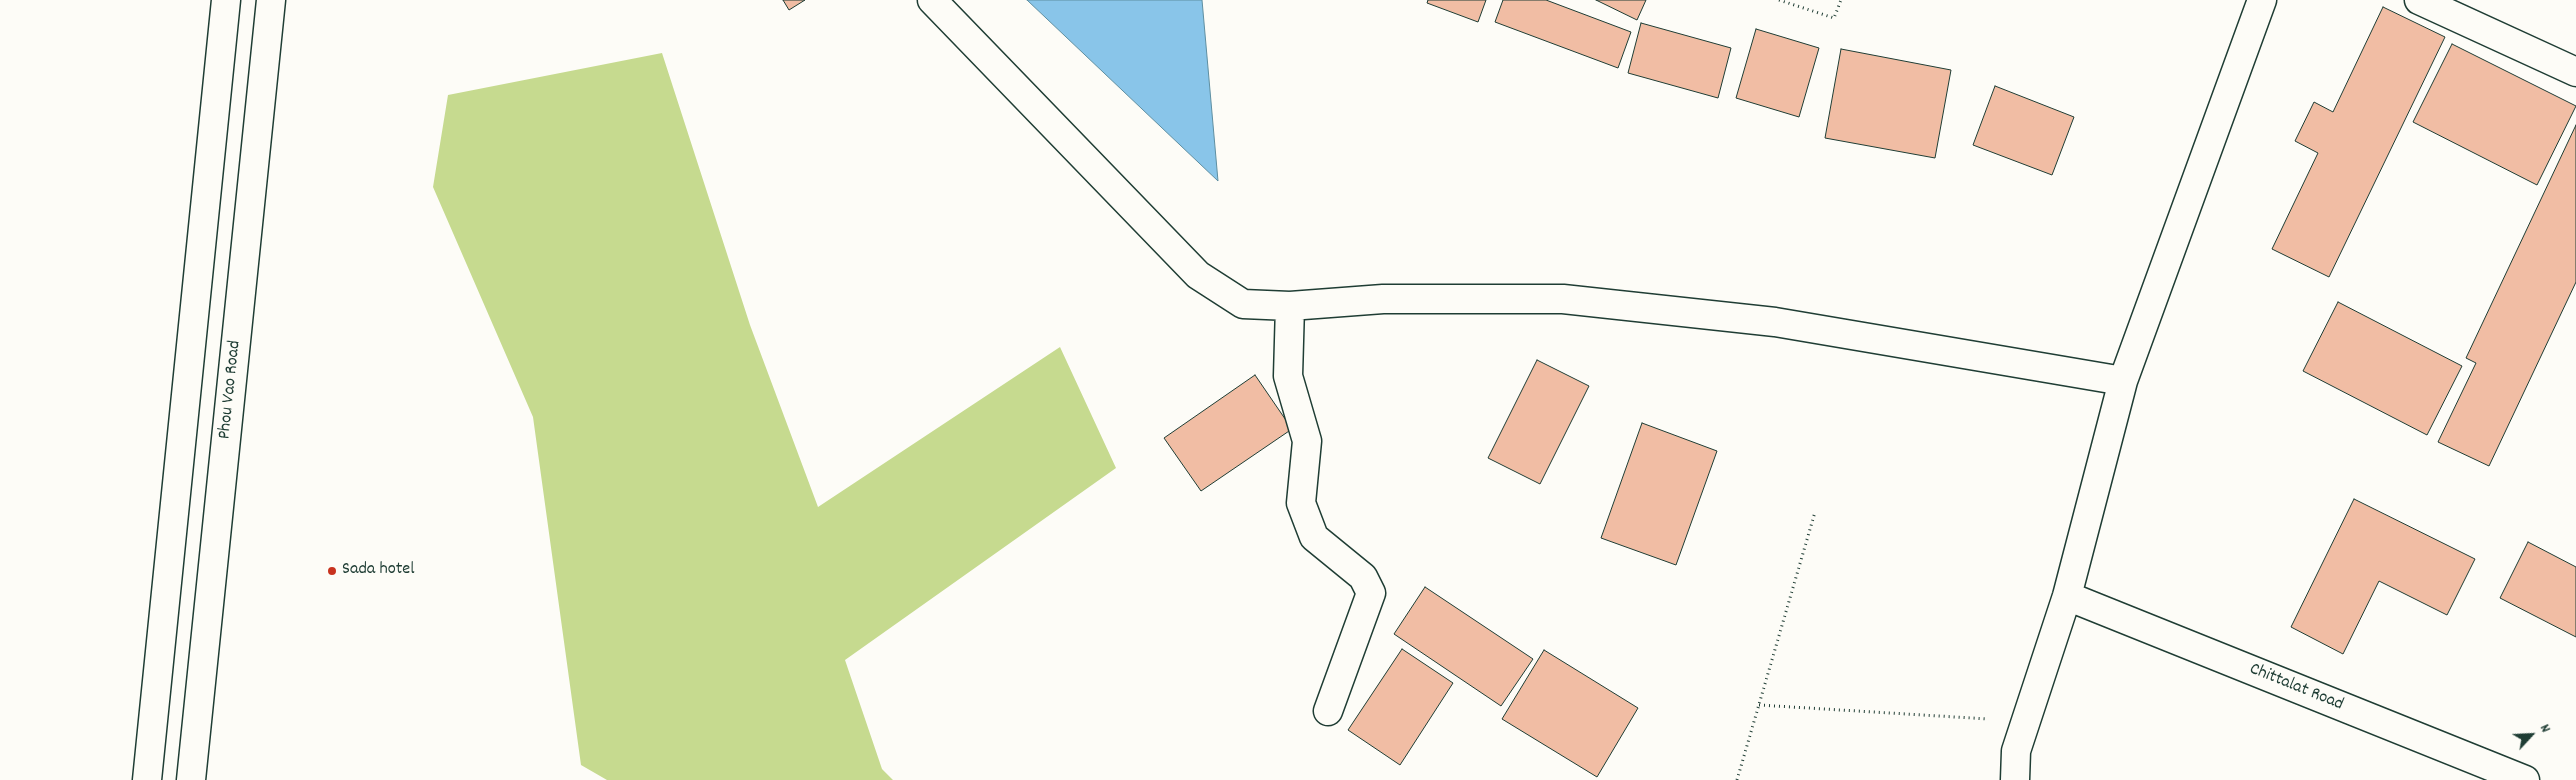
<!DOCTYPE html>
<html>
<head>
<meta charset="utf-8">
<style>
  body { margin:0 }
  #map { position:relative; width:2576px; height:780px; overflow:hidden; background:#fdfcf7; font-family:Dekko,sans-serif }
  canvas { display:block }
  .north { position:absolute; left:2506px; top:710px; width:50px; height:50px; -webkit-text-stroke:4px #fdfcf7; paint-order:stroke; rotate:65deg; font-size:14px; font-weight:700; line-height:20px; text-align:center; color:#1f3d34 }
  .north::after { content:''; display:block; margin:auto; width:18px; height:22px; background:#1f3d34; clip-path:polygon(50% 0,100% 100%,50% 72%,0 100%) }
</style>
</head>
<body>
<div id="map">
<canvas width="2576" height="780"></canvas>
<div class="north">N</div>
</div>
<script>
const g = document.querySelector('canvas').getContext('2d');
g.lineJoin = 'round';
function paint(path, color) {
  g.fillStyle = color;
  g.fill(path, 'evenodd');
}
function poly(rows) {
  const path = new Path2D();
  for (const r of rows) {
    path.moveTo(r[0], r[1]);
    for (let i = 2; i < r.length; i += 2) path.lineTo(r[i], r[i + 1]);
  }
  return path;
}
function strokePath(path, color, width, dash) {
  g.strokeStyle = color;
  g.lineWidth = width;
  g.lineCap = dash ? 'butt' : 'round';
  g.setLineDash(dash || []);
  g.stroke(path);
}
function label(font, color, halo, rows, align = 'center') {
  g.font = font + ' Dekko,sans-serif';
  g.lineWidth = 4.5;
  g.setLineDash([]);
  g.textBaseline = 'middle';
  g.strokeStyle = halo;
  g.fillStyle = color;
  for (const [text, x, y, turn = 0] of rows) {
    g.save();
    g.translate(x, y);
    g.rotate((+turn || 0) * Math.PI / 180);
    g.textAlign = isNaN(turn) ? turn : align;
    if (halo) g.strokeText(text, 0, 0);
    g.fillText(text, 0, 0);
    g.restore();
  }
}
const green = poly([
  [662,53,750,325,818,507,1060,347,1116,468,845,660,882,769,893,780,607,780,581,765,533,417,433,187,448,95]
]);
const water = poly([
  [1027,0,1202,0,1218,181,1027,0]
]);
const building = poly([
  [783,0,805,0,789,10,783,0],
  [1428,0,1486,0,1478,22,1427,3,1428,0],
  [1503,0,1546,0,1631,32,1618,68,1495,22,1503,0],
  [1596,0,1646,0,1637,20,1596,0],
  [2383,7,2445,37,2329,277,2272,249,2318,153,2295,141,2314,102,2333,112,2383,7],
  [1641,23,1731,48,1718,98,1628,73,1641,23],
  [1756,29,1819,48,1799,117,1736,98,1756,29],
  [2452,44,2576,106,2537,185,2413,122,2452,44],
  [1841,49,1951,70,1935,158,1825,138,1841,49],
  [1995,86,2074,117,2052,175,1973,145,1995,86],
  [2576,125,2576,282,2489,466,2438,442,2476,363,2466,358,2576,125],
  [2338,302,2462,366,2427,435,2303,371,2338,302],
  [1537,360,1589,386,1540,484,1488,458,1537,360],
  [1255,375,1292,429,1201,491,1164,438,1255,375],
  [1642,423,1717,451,1676,565,1601,538,1642,423],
  [2354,499,2475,559,2447,615,2379,581,2343,654,2291,627,2354,499],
  [2528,542,2576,567,2576,637,2500,598,2528,542],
  [1425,587,1533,659,1501,706,1394,634,1425,587],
  [1402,649,1453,683,1400,765,1348,730,1402,649],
  [1544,650,1638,708,1597,777,1502,719,1544,650]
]);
const path = poly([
  [1779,0,1834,18,1841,0],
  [1759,705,1988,719],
  [1737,780,1815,512]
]);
const minor = poly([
  [932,0,1198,275,1243,304,1290,306,1383,299,1563,299,1775,322,2123,381],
  [2419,0,2576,72],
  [1290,306,1288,376,1307,441,1301,503,1314,537,1363,577,1371,593,1328,711],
  [2067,596,2525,780],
  [147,780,226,0],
  [191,780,271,0],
  [2015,780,2016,751,2067,596,2123,381,2262,0]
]);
const markers = [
  [332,571,5,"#c8321e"]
];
const streetNames = [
  ["Phou Vao Road",231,390,-84],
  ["Chittalat Road",2296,688,22]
];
const poiNames = [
  ["Sada hotel",342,571]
];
paint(green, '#c6da8f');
paint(water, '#89c5e9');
strokePath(water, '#5f8fa1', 1);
paint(building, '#f1bda4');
strokePath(building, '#1f3d34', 1);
strokePath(minor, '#1f3d34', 31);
strokePath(path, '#1f3d34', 3, [1, 4]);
strokePath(minor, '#fdfcf7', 28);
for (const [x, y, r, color] of markers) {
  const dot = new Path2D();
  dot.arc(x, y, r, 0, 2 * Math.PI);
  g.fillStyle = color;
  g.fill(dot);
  strokePath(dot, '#fdfcf7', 2);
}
label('18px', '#1f3d34', '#fdfcf7', streetNames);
label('18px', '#1f3d34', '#fdfcf7', poiNames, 'left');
</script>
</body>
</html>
